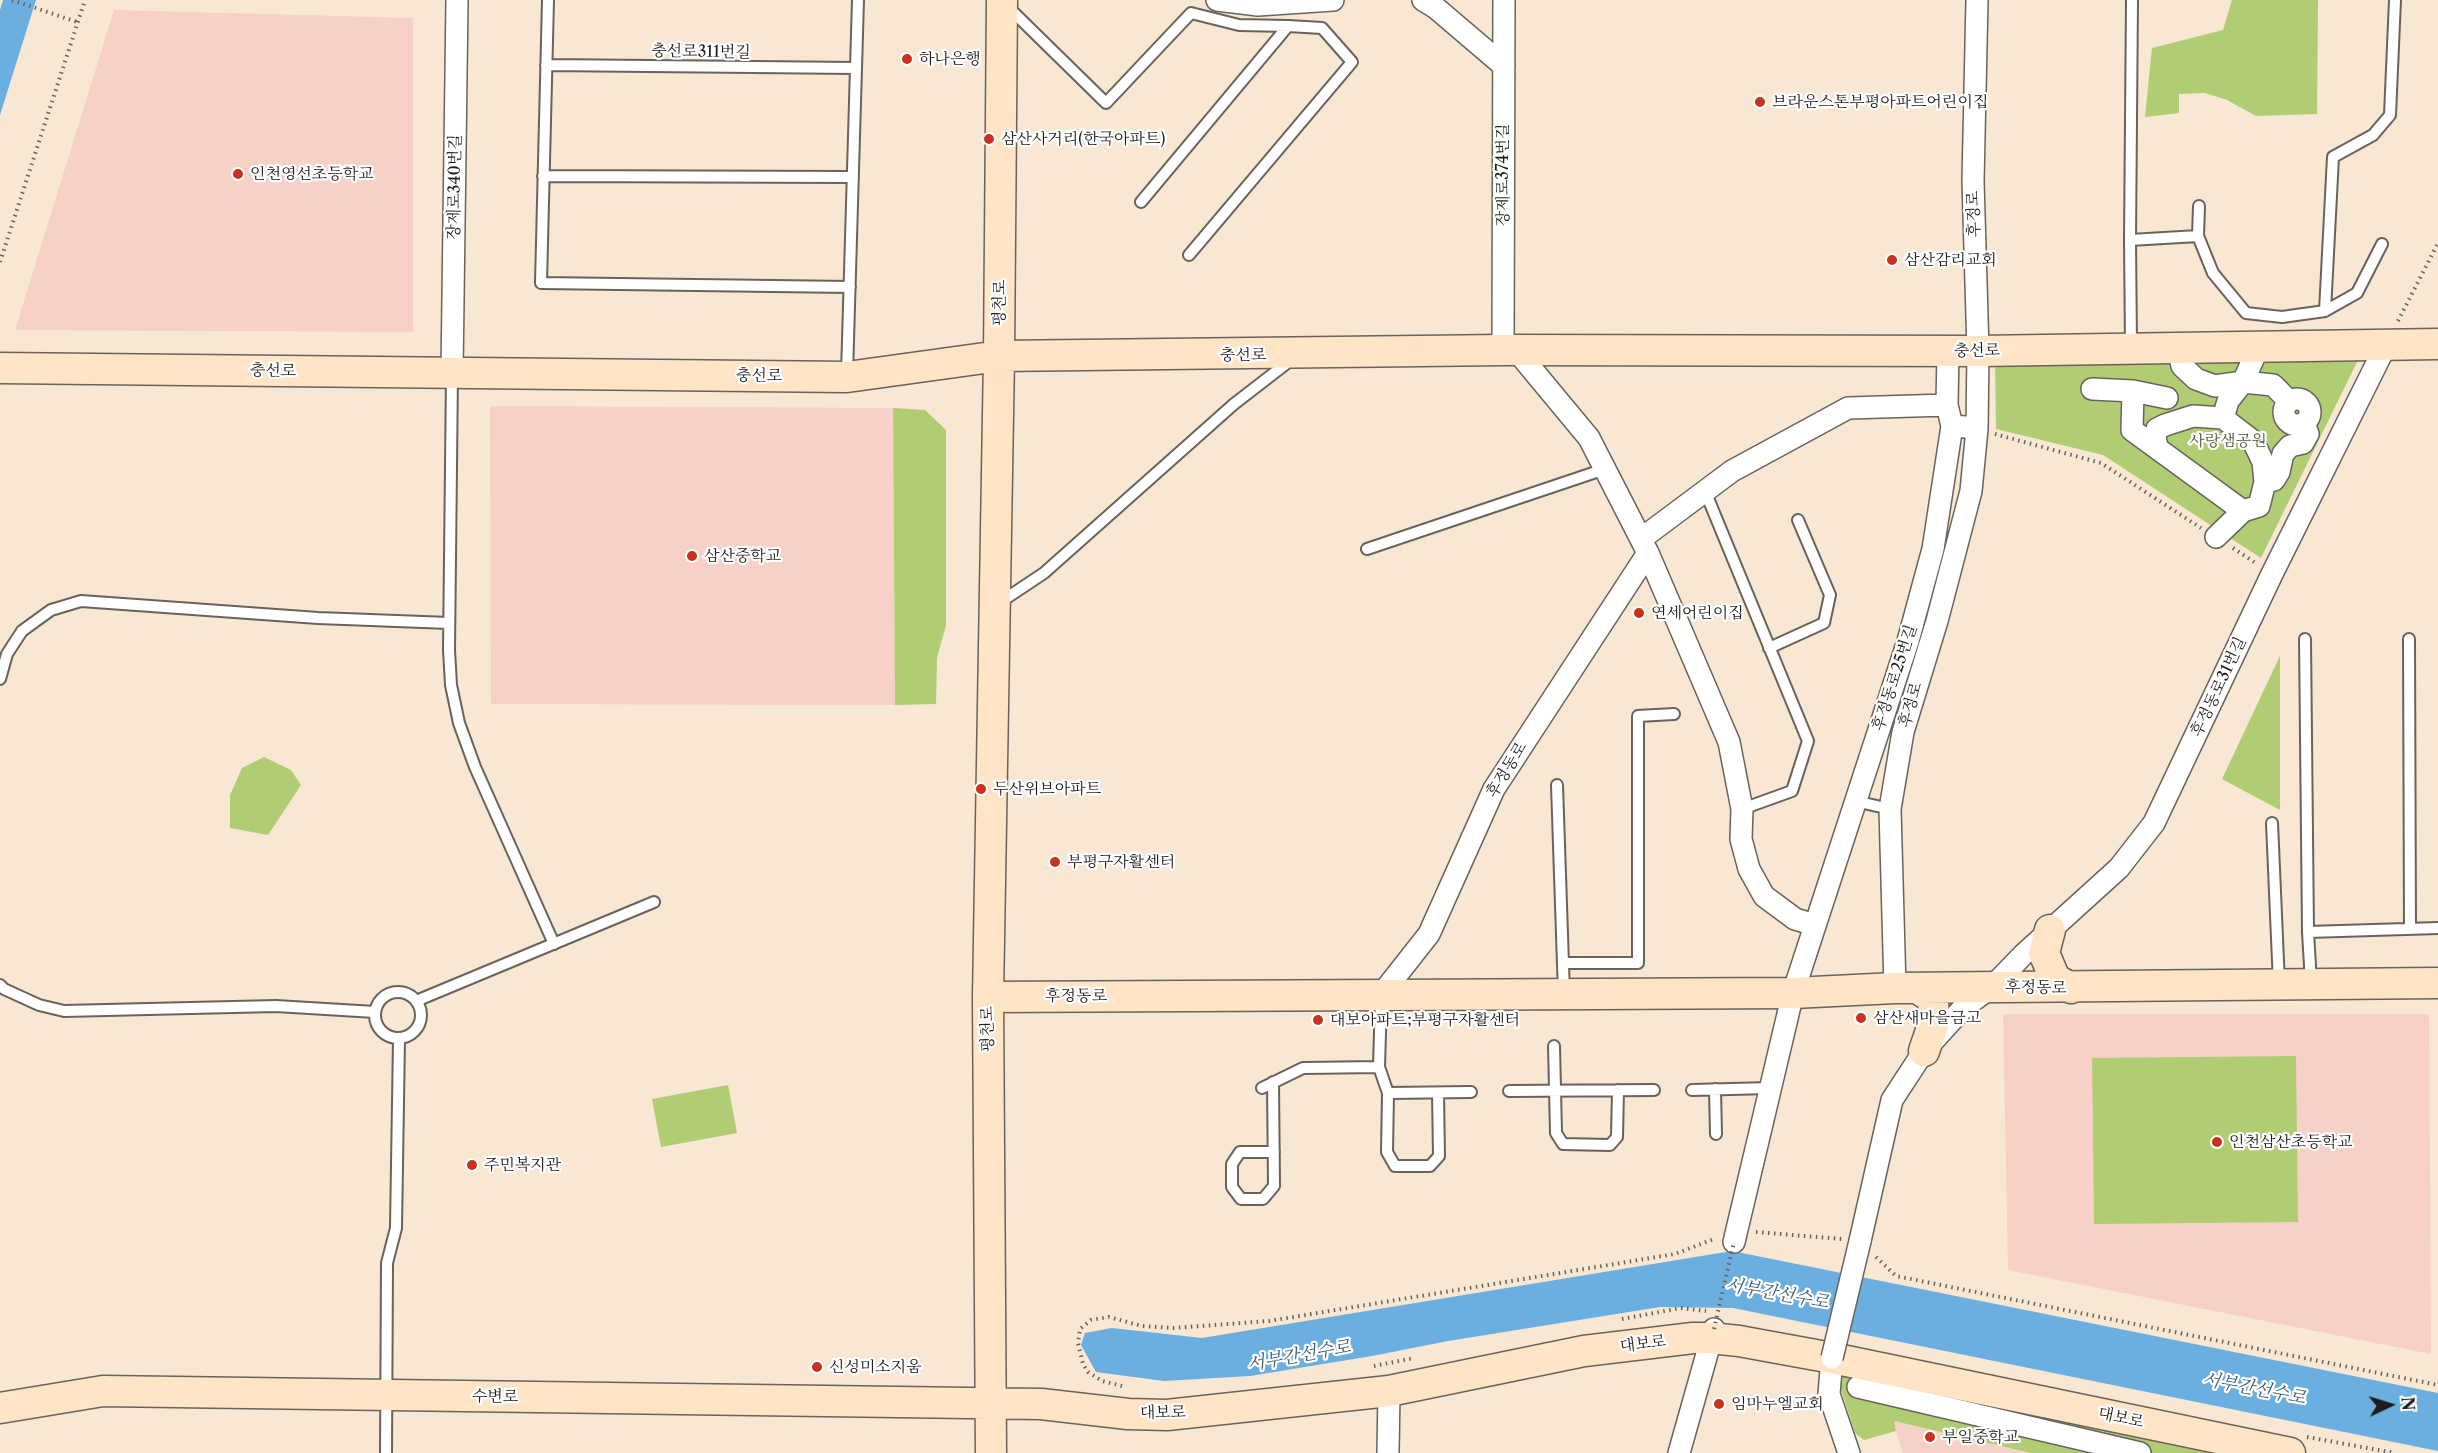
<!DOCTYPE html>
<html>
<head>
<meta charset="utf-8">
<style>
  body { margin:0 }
  #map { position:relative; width:2438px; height:1453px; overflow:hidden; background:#f7e7d3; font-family:"Libre Caslon Text",serif }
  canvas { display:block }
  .north { position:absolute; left:2360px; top:1375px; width:60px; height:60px; -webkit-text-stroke:4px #fff; paint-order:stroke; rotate:86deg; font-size:16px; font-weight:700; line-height:24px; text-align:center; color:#1c1c1c }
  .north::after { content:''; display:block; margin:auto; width:21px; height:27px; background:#1c1c1c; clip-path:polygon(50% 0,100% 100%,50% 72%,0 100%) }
</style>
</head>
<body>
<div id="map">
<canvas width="2438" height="1453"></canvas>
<div class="north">N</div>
</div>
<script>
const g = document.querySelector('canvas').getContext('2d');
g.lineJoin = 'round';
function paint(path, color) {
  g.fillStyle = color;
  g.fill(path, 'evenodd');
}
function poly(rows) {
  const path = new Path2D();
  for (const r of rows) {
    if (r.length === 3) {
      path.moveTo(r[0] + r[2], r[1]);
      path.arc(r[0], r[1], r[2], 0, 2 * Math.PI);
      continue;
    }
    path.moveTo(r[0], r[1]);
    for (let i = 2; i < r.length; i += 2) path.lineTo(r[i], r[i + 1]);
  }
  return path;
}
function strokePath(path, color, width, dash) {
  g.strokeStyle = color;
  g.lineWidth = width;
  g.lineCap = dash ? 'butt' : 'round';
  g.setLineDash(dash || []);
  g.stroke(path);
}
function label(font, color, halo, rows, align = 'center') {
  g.font = font + ' "Libre Caslon Text","Noto Serif KR",serif';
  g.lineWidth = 4.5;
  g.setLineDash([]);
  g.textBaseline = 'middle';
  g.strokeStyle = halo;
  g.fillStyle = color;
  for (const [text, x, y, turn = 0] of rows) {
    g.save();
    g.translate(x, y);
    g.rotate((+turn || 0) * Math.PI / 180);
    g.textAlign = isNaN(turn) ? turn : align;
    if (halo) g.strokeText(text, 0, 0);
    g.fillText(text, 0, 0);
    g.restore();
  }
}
const built = poly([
  [114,10,413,18,413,332,15,330],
  [490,406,893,408,895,705,491,704],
  [2003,1014,2429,1014,2431,1354,2008,1270],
  [1893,1421,2031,1453,1903,1453]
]);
const green = poly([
  [2232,0,2318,0,2317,114,2256,116,2227,100,2205,93,2179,94,2179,113,2145,117,2152,48,2223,30],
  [2358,360,2261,558,2103,455,1996,429,1995,363],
  [893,408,925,410,946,430,946,625,937,658,936,704,895,705],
  [2280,656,2280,810,2222,779],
  [264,757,291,770,301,785,268,835,230,828,230,795,242,768],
  [2296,1056,2298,1222,2094,1224,2092,1058],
  [728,1085,737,1133,661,1147,652,1099],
  [1850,1366,2238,1453,2031,1453,1894,1421,1896,1431,1864,1440,1855,1433,1839,1383]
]);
const water = poly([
  [3,0,36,0,0,115,0,10],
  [1732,1251,2438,1393,2438,1451,1733,1308,1660,1307,1448,1341,1372,1356,1250,1376,1164,1381,1096,1372,1081,1345,1085,1333,1112,1328,1202,1338]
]);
const path = poly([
  [12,0,77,22],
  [0,262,85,0],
  [2398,321,2438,243],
  [1995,434,2101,463,2201,528],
  [2233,548,2257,564],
  [1756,1232,1842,1239],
  [1876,1257,1896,1276,2438,1385],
  [1622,1319,1681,1308,1706,1311],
  [1374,1366,1414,1358],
  [1122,1386,1102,1381,1088,1372,1083,1364,1078,1343,1080,1329,1091,1320,1109,1317,1142,1326,1173,1328,1269,1321,1675,1254,1714,1239],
  [2307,1437,2395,1453]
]);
const lane = poly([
  [548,0,541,283,850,287],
  [1007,6,1106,103,1191,13,1239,25,1288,26,1141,202],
  [546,65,856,68],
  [543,176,853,177],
  [2198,236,2199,206],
  [2130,240,2132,0],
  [1189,255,1352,62,1322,28,1288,26],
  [2325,311,2357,293,2382,244],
  [2131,346,2130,240,2198,236,2213,273,2246,313,2282,317,2325,311,2333,157,2373,135,2390,115,2395,0],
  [452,374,449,650,451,685,459,723,475,767,554,944],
  [847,374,858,0],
  [1705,491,1808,741,1792,791,1742,809],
  [1367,549,1605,469],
  [999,603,1044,573,1234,404,1291,360],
  [2305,639,2308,932,2311,983],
  [2409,639,2410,929],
  [1769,648,1824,623,1830,595,1798,520],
  [0,679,7,654,22,631,51,610,81,601,318,618,449,623],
  [1557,785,1564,994],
  [1855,801,1890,809],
  [2272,823,2279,984],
  [2308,932,2438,928],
  [1563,963,1638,963,1638,716,1674,714],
  [0,985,4,989,39,1005,64,1011,276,1006,375,1012],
  [398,1015,23],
  [1381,998,1379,1067,1388,1093,1471,1092],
  [416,1001,654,902],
  [1554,1046,1556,1133,1563,1144,1610,1145,1617,1137,1618,1090],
  [1273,1082,1274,1186,1263,1199,1241,1199,1232,1187,1232,1164,1240,1152,1274,1152],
  [1262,1088,1303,1068,1379,1067],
  [1715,1089,1716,1134],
  [1692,1090,1770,1088],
  [1509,1091,1654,1090],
  [1388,1093,1387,1152,1395,1166,1430,1166,1439,1156,1438,1093],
  [386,1453,387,1263,396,1228,399,1039]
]);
const street = poly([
  [1217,0,1258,5,1333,0],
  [1423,0,1436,8,1504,66],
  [2178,348,2182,366,2196,379,2215,386,2243,382,2259,346],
  [1503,350,1504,0],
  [1516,350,1589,438,1648,553,1729,742,1742,809,1741,839,1749,869,1764,896,1795,919,1815,925],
  [452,373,457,0],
  [2092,389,2133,391,2167,398],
  [2133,391,2132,430,2243,511],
  [2297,412,13],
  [1947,405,1948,351],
  [2223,418,2228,401,2243,382,2273,385,2289,401],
  [2157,446,2155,438,2157,429,2165,425,2193,416,2223,418,2253,441,2263,462,2265,482,2259,506,2243,511,2216,537],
  [2265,482,2274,480,2279,472,2283,454,2290,446,2303,443,2308,434,2304,424],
  [1641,539,1732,471,1848,408,1947,405,1952,426,1965,427],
  [1895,988,1890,809,1903,732,1937,621,1971,491,1977,429,1978,351,1973,181,1977,0],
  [1381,995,1429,934,1494,789,1648,553],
  [1860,1241,1892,1100,1924,1051,1964,1007,1992,987,2023,955,2119,868,2154,823,2272,574,2387,343],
  [1734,1242,1793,993,1908,641,1933,549,1952,426],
  [1832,1358,1829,1394,1849,1453],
  [1858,1387,2140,1453],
  [1388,1453,1389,1391],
  [1679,1453,1714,1329]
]);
const secondary = poly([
  [0,368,847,377,999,356,1503,350,1978,351,2438,344],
  [2050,930,2044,953,2055,979,2071,988],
  [1917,988,1933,998,1934,1022,1924,1051],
  [988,997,1793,993,1895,988,2438,983],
  [0,1408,103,1391,1041,1404,1128,1414,1167,1415,1389,1391,1584,1351,1693,1338,1710,1338,1739,1341,1832,1358,2290,1453],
  [991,1453,988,997,999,356,1002,0]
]);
const pathBridge = poly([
  [1714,1329,1734,1242]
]);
const streetBridge = poly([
  [1832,1358,1860,1241]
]);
const markers = [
  [907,59,6,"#c8321e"],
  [1760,102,6,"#c8321e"],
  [989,139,6,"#c8321e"],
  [238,174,6,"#c8321e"],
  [1892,260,6,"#c8321e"],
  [692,556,6,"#c8321e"],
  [1639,613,6,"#c8321e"],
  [981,789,6,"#c8321e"],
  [1055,862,6,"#c8321e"],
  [1861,1018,6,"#c8321e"],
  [1318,1020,6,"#c8321e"],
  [2217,1142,6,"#c8321e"],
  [472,1165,6,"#c8321e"],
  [817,1367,6,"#c8321e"],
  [1719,1404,6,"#c8321e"],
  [1930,1437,6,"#c8321e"]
];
const streetNames = [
  ["충선로311번길",701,52,1],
  ["장제로374번길",1503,175,-90],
  ["장제로340번길",455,187,-89],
  ["후정로",1974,214,-92],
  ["평천로",1000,303,-89],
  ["충선로",1977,351,-1],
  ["충선로",1243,355],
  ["충선로",273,371,1],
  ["충선로",759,376,1],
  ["후정동로25번길",1895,678,-72],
  ["후정동로31번길",2219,687,-65],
  ["후정로",1911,705,-74],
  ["후정동로",1507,770,-59],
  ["후정동로",2036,988,1],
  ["후정동로",1076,996],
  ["평천로",988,1029,-91],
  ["대보로",1643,1344,-7],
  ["수변로",495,1397,1],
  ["대보로",1163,1413,-1],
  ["대보로",2121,1418,12]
];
const poiNames = [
  ["하나은행",919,59],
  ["브라운스톤부평아파트어린이집",1772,102],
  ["삼산사거리(한국아파트)",1001,139],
  ["인천영선초등학교",250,174],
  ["삼산감리교회",1904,260],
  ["삼산중학교",704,556],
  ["연세어린이집",1651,613],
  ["두산위브아파트",993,789],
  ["부평구자활센터",1067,862],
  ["삼산새마을금고",1873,1018],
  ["대보아파트;부평구자활센터",1330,1020],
  ["인천삼산초등학교",2229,1142],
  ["주민복지관",484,1165],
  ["신성미소지움",829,1367],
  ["임마누엘교회",1731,1404],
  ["부일중학교",1942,1437]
];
const parkNames = [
  ["사랑샘공원",2228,441]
];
const waterNames = [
  ["서부간선수로",1777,1294,10],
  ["서부간선수로",1299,1356,-10],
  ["서부간선수로",2254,1389,11]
];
paint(built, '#f7d1c7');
paint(green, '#b1cd74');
paint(water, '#6aafe0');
strokePath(lane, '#69635c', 14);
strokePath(street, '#69635c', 24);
strokePath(secondary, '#69635c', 33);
strokePath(path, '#69635c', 4, [1.5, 4.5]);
strokePath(lane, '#fff', 10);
strokePath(street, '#fff', 21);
strokePath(secondary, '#ffe4c6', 30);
strokePath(streetBridge, '#69635c', 24, []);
strokePath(pathBridge, '#69635c', 4, [1.5, 4.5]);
strokePath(streetBridge, '#fff', 21);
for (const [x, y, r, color] of markers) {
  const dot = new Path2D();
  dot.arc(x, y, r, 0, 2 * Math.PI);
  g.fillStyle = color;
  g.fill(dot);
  strokePath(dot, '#fff', 2);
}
label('16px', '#1c1c1c', '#fff', streetNames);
label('16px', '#1c1c1c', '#fff', poiNames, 'left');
label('16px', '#505a3b', '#fff', parkNames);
label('italic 18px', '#3f5e74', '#fff', waterNames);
</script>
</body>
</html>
